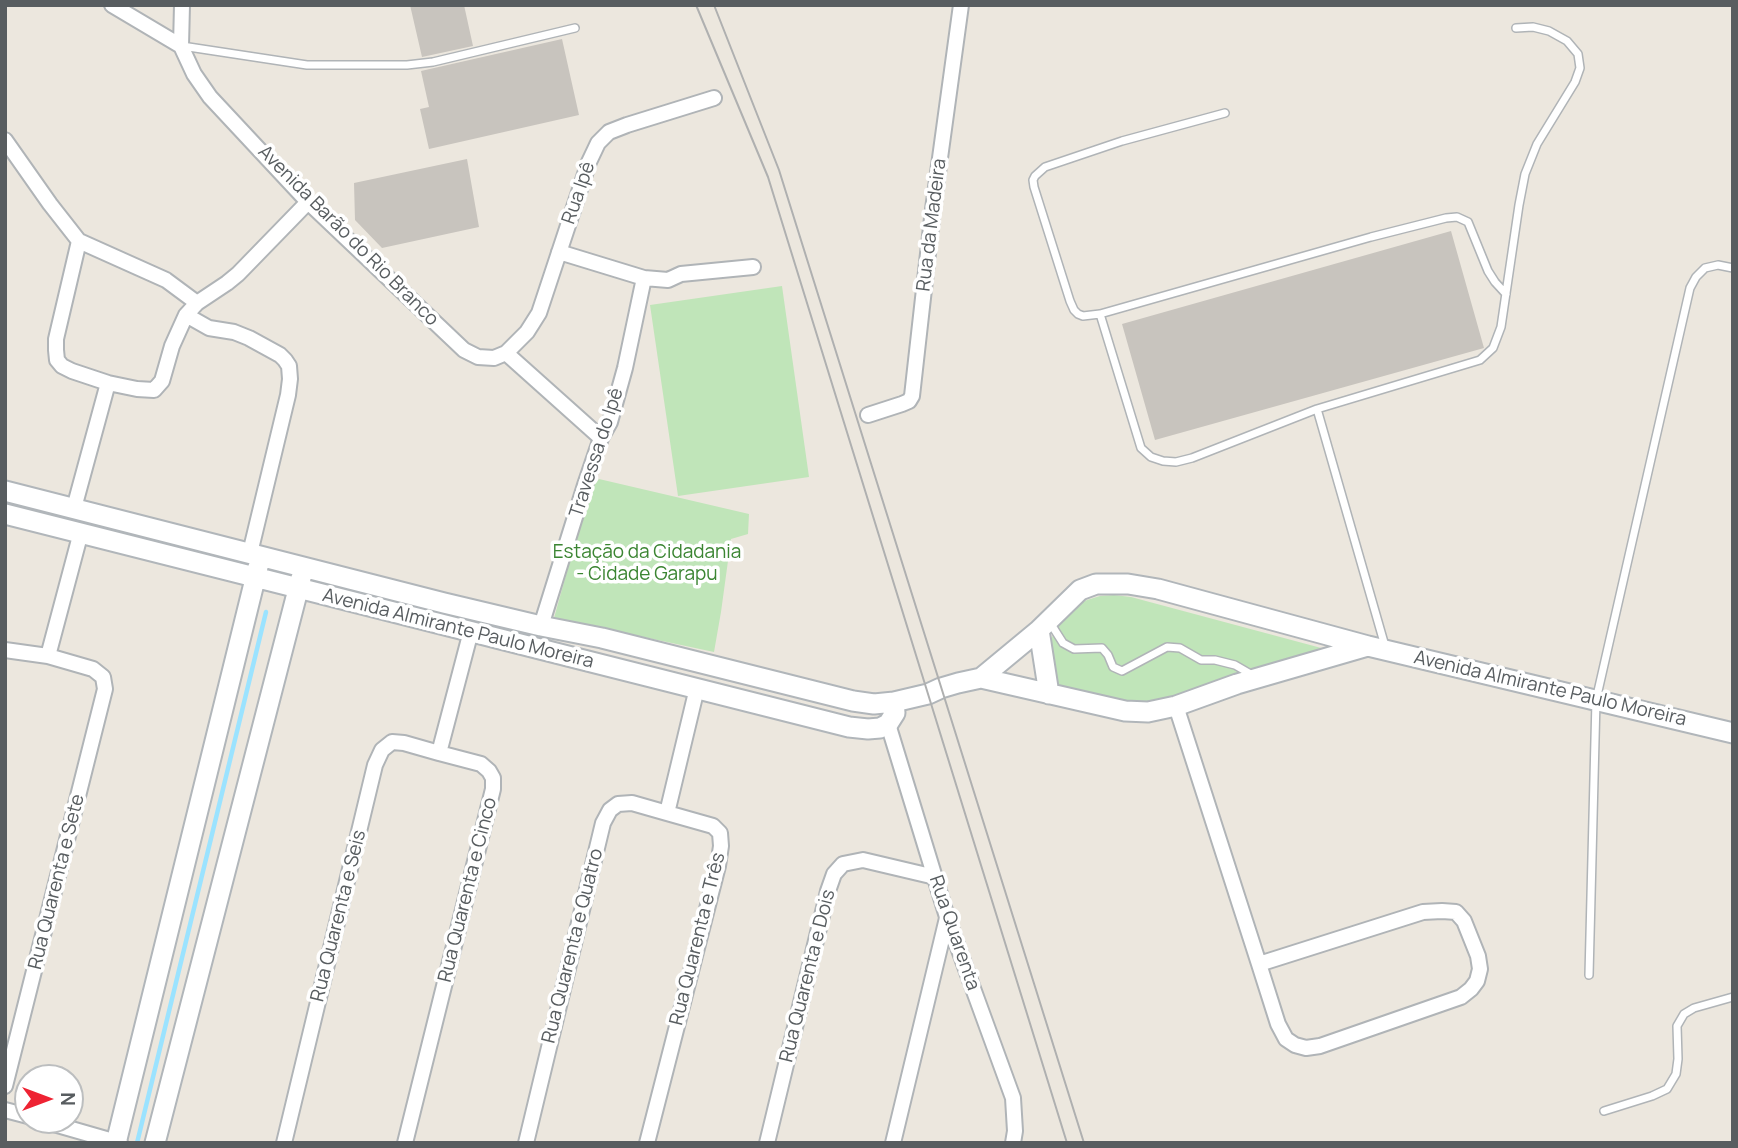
<!DOCTYPE html>
<html>
<head>
<meta charset="utf-8">
<style>
  body { margin:0 }
  #map { position:relative; width:1738px; height:1148px; overflow:hidden; background:#ece7de; font-family:Manrope,sans-serif }
  canvas { display:block }
  .frame { position:absolute; inset:0; border:7px solid #585d60; pointer-events:none }
  .north { position:absolute; left:14px; top:1064px; width:70px; height:70px; box-sizing:border-box; background:#fff; border:2px solid #bcbebf; border-radius:50%; rotate:90deg; font-size:19px; font-weight:700; line-height:28px; text-align:center; color:#585d60 }
  .north::after { content:''; display:block; margin:auto; width:24px; height:32px; background:#ee2333; clip-path:polygon(50% 0,100% 100%,50% 72%,0 100%) }
</style>
</head>
<body>
<div id="map">
<canvas width="1738" height="1148"></canvas>
<div class="frame"></div>
<div class="north">N</div>
</div>
<script>
const g = document.querySelector('canvas').getContext('2d');
g.lineJoin = 'round';
function paint(path, color) {
  g.fillStyle = color;
  g.fill(path, 'evenodd');
}
function poly(rows) {
  const path = new Path2D();
  for (const r of rows) {
    path.moveTo(r[0], r[1]);
    for (let i = 2; i < r.length; i += 2) path.lineTo(r[i], r[i + 1]);
  }
  return path;
}
function strokePath(path, color, width, dash) {
  g.strokeStyle = color;
  g.lineWidth = width;
  g.lineCap = dash ? 'butt' : 'round';
  g.setLineDash(dash || []);
  g.stroke(path);
}
function label(font, color, halo, rows, align = 'center') {
  g.font = font + ' Manrope,sans-serif';
  g.lineWidth = 7;
  g.setLineDash([]);
  g.textBaseline = 'middle';
  g.strokeStyle = halo;
  g.fillStyle = color;
  for (const [text, x, y, turn = 0] of rows) {
    g.save();
    g.translate(x, y);
    g.rotate((+turn || 0) * Math.PI / 180);
    g.textAlign = isNaN(turn) ? turn : align;
    if (halo) g.strokeText(text, 0, 0);
    g.fillText(text, 0, 0);
    g.restore();
  }
}
const green = poly([
  [782,286,809,477,678,496,650,305],
  [599,479,749,514,748,534,731,539,721,612,714,652,554,618,589,492],
  [1114,595,1131,597,1325,649,1140,709,1055,686,1048,647,1057,625,1076,606,1087,600,1100,596]
]);
const stream = poly([
  [137,1143,266,612]
]);
const building = poly([
  [410,5,464,5,473,46,422,57],
  [562,39,579,115,429,149,420,109,429,107,421,71],
  [467,159,479,227,382,248,355,220,354,183],
  [1451,231,1484,348,1155,440,1122,324]
]);
const lane = poly([
  [182,46,307,65,407,65,433,62,575,28],
  [1225,113,1122,141,1045,167,1035,176,1033,180,1034,187,1070,301,1074,310,1078,314,1083,316,1100,314,1371,237,1446,218,1457,217,1468,222,1488,271,1495,282,1506,294],
  [1100,314,1141,448,1151,457,1163,461,1176,462,1192,458,1317,409,1480,360,1493,348,1501,327,1519,205,1525,174,1537,144,1575,82,1580,68,1578,54,1567,41,1549,31,1533,27,1516,28],
  [1317,409,1385,646],
  [1049,621,1063,643,1074,649,1102,648,1108,655,1113,667,1122,671,1167,647,1180,648,1201,660,1215,660,1235,665,1254,676],
  [1589,975,1596,700,1690,288,1696,277,1705,268,1718,265,1733,268],
  [1604,1111,1652,1096,1667,1089,1676,1074,1678,1059,1677,1026,1684,1014,1694,1008,1733,997]
]);
const street = poly([
  [112,5,181,46,194,74,210,97,308,202,464,350,478,357,494,358,506,353,527,332,539,313,589,162,598,143,609,132,627,125,714,98],
  [181,46,182,5],
  [5,140,50,204,79,241,166,280,197,303],
  [79,241,56,339,56,350,57,360,62,366,72,371,108,383,137,389,154,390,162,381,172,346,186,315,197,303,227,283,238,274,308,202],
  [559,252,644,278,668,280,681,274,753,267],
  [186,315,209,328,234,332,249,338,280,355,285,360,289,366,290,379,288,395,250,553],
  [506,353,601,438],
  [868,415,902,404,909,401,912,396,933,209,961,5],
  [74,508,108,383],
  [541,626,585,485,601,438,610,422,625,368,644,278],
  [5,650,48,656,93,669,103,677,105,689,5,1086],
  [48,656,81,532],
  [1176,706,1259,964,1278,1024,1286,1039,1295,1045,1306,1048,1320,1046,1461,997,1471,989,1477,981,1480,969,1478,956,1464,921,1456,912,1442,911,1423,912,1259,964],
  [888,724,947,917,1013,1098,1015,1131,1013,1143],
  [5,1110,28,1116],
  [40,1120,120,1143],
  [284,1143,375,765,382,750,392,742,404,743,439,753],
  [405,1143,493,789,493,778,489,771,481,764,439,753,471,631],
  [526,1143,603,823,610,810,618,804,632,803,667,813],
  [647,1143,718,866,721,846,720,833,713,826,667,813,697,688],
  [767,1143,828,891,834,874,843,864,863,860,935,877],
  [893,1143,947,918]
]);
const secondary = poly([
  [5,491,444,603,541,626,602,638,853,701,874,704,894,702,928,694,941,688,958,683,981,678,1125,711,1148,712,1176,706,1237,684,1368,646],
  [5,514,849,727,868,729,880,728,888,724,895,713,894,702],
  [1039,630,1049,694],
  [981,678,1039,630,1080,590,1096,584,1128,584,1158,589,1368,646,1733,733],
  [116,1143,258,567],
  [155,1143,301,578]
]);
const tram = poly([
  [696,5,768,177,1067,1143],
  [714,5,779,170,1084,1143]
]);
const streetNames = [
  ["Rua Ipê",579,193,-71],
  ["Rua da Madeira",932,225,-83],
  ["Avenida Barão do Rio Branco",348,236,45],
  ["Travessa do Ipê",597,453,-72],
  ["Avenida Almirante Paulo Moreira",458,629,14],
  ["Avenida Almirante Paulo Moreira",1550,689,13],
  ["Rua Quarenta e Sete",57,882,-76],
  ["Rua Quarenta e Cinco",468,890,-76],
  ["Rua Quarenta e Seis",339,916,-76],
  ["Rua Quarenta",954,933,71],
  ["Rua Quarenta e Três",698,939,-76],
  ["Rua Quarenta e Quatro",573,946,-76],
  ["Rua Quarenta e Dois",808,976,-76]
];
const parkNames = [
  ["Estação da Cidadania",647,553],
  ["- Cidade Garapu",647,575]
];
paint(green, '#c0e5b9');
strokePath(stream, '#9be3ff', 4.5);
paint(building, '#c8c4be');
strokePath(lane, '#b0b4b7', 10);
strokePath(street, '#b0b4b7', 18);
strokePath(secondary, '#b1b6ba', 23);
strokePath(lane, '#fff', 7);
strokePath(street, '#fff', 14);
strokePath(secondary, '#fff', 19);
strokePath(tram, '#afb0b0', 2);
label('19px', '#585d60', '#fff', streetNames);
label('19px', '#3b8532', '#fff', parkNames);
</script>
</body>
</html>
